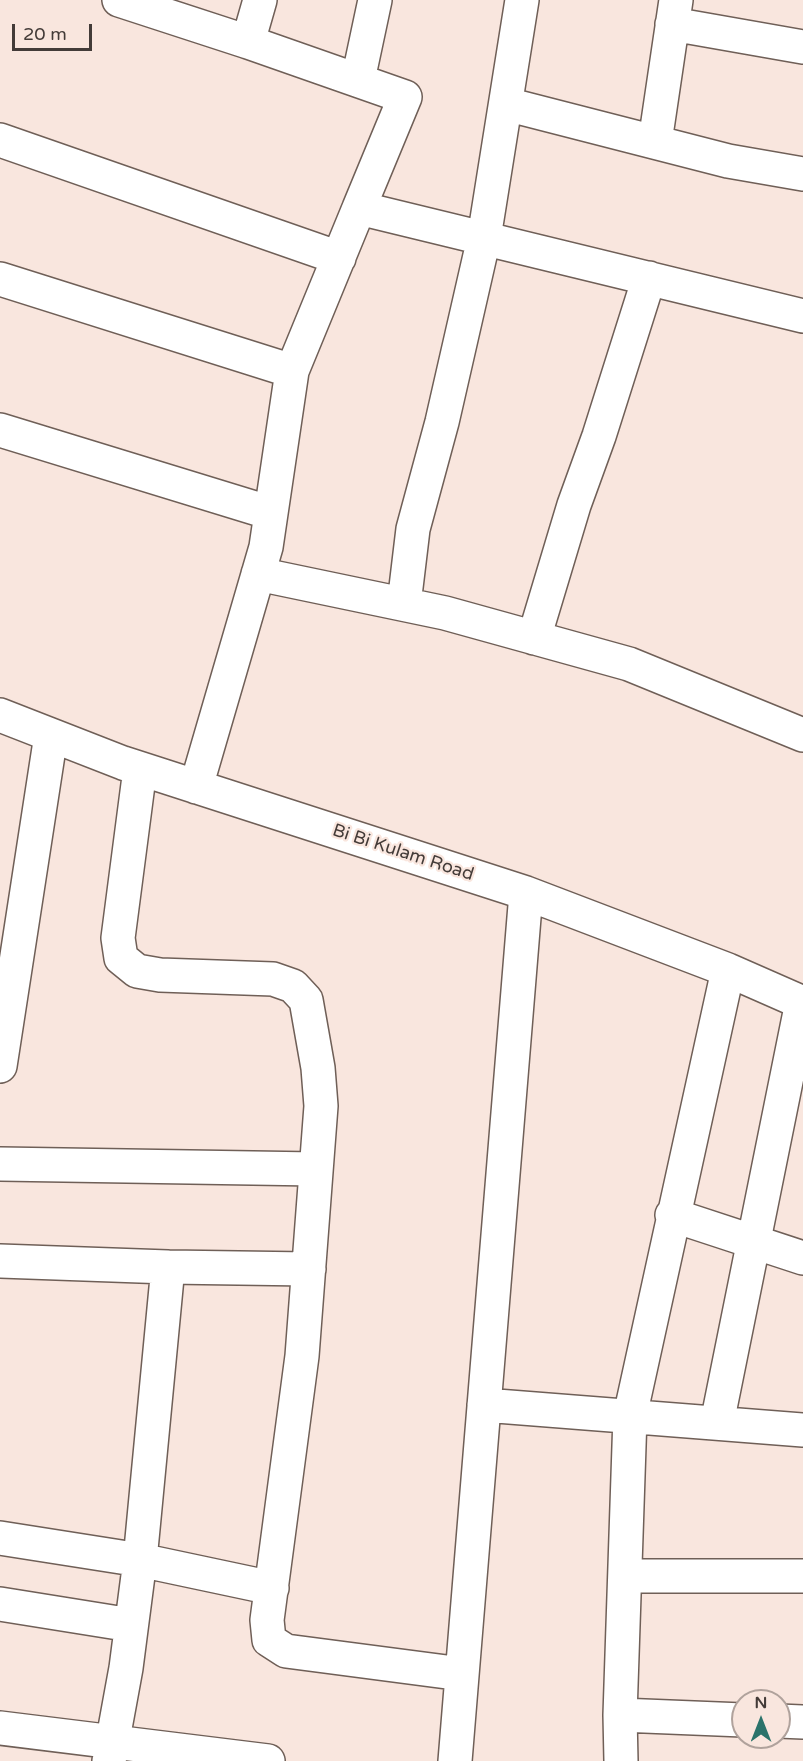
<!DOCTYPE html>
<html>
<head>
<meta charset="utf-8">
<style>
  body { margin:0 }
  #map { position:relative; width:803px; height:1761px; overflow:hidden; background:#f9e6de; font-family:"Varela Round",sans-serif }
  canvas { display:block }
  .north { position:absolute; left:731px; top:1689px; width:60px; height:60px; box-sizing:border-box; background:#f9e6de; border:2px solid #b0a29c; border-radius:50%; rotate:0deg; font-size:16px; font-weight:700; line-height:24px; text-align:center; color:#433b38 }
  .north::after { content:''; display:block; margin:auto; width:21px; height:27px; background:#2b736b; clip-path:polygon(50% 0,100% 100%,50% 72%,0 100%) }
  .scale { position:absolute; left:12px; top:24px; width:80px; height:27px; box-sizing:border-box; border:3px solid #433b38; border-top:0; padding-left:8px; font-size:18px; line-height:21px; white-space:nowrap; color:#433b38; -webkit-text-stroke:4px #f9e6de; paint-order:stroke }
</style>
</head>
<body>
<div id="map">
<canvas width="803" height="1761"></canvas>
<div class="north">N</div>
<div class="scale">20 m</div>
</div>
<script>
const g = document.querySelector('canvas').getContext('2d');
g.lineJoin = 'round';
function poly(rows) {
  const path = new Path2D();
  for (const r of rows) {
    path.moveTo(r[0], r[1]);
    for (let i = 2; i < r.length; i += 2) path.lineTo(r[i], r[i + 1]);
  }
  return path;
}
function strokePath(path, color, width, dash) {
  g.strokeStyle = color;
  g.lineWidth = width;
  g.lineCap = dash ? 'butt' : 'round';
  g.setLineDash(dash || []);
  g.stroke(path);
}
function label(font, color, halo, rows, align = 'center') {
  g.font = font + ' "Varela Round",sans-serif';
  g.lineWidth = 4.5;
  g.setLineDash([]);
  g.textBaseline = 'middle';
  g.strokeStyle = halo;
  g.fillStyle = color;
  for (const [text, x, y, turn = 0] of rows) {
    g.save();
    g.translate(x, y);
    g.rotate((+turn || 0) * Math.PI / 180);
    g.textAlign = isNaN(turn) ? turn : align;
    if (halo) g.strokeText(text, 0, 0);
    g.fillText(text, 0, 0);
    g.restore();
  }
}
const minor = poly([
  [119,0,248,42,260,0],
  [672,24,803,47],
  [248,42,405,97,359,208],
  [358,80,375,0],
  [506,104,728,161,803,174],
  [0,140,339,258],
  [655,142,676,0],
  [0,279,292,371,266,547,196,787],
  [292,371,359,208,803,316],
  [0,430,271,513],
  [258,574,445,613,629,664,803,735],
  [404,604,413,529,442,422,484,238,522,0],
  [534,638,574,505,599,436,649,278],
  [0,715,123,763,526,893,728,970,803,1003],
  [140,769,118,938,121,958,137,971,160,975,273,979,293,986,306,1000,318,1068,321,1106,302,1356,267,1620,269,1640,286,1651,462,1674],
  [0,1066,51,735],
  [0,1164,316,1169],
  [672,1215,803,1258],
  [0,1261,168,1267,140,1560,126,1668,109,1761],
  [168,1267,309,1269],
  [484,1405,803,1430],
  [717,1423,802,1002],
  [0,1538,140,1560,272,1588],
  [625,1576,803,1576],
  [0,1604,131,1625],
  [620,1715,743,1720],
  [779,1721,803,1722],
  [0,1728,268,1761],
  [455,1761,526,893],
  [621,1761,620,1715,630,1416,728,970]
]);
const streetNames = [
  ["Bi Bi Kulam Road",403,853,18]
];
strokePath(minor, '#6f5f57', 36);
strokePath(minor, '#fff', 33);
label('18px', '#433b38', '#f9e6de', streetNames);
</script>
</body>
</html>
